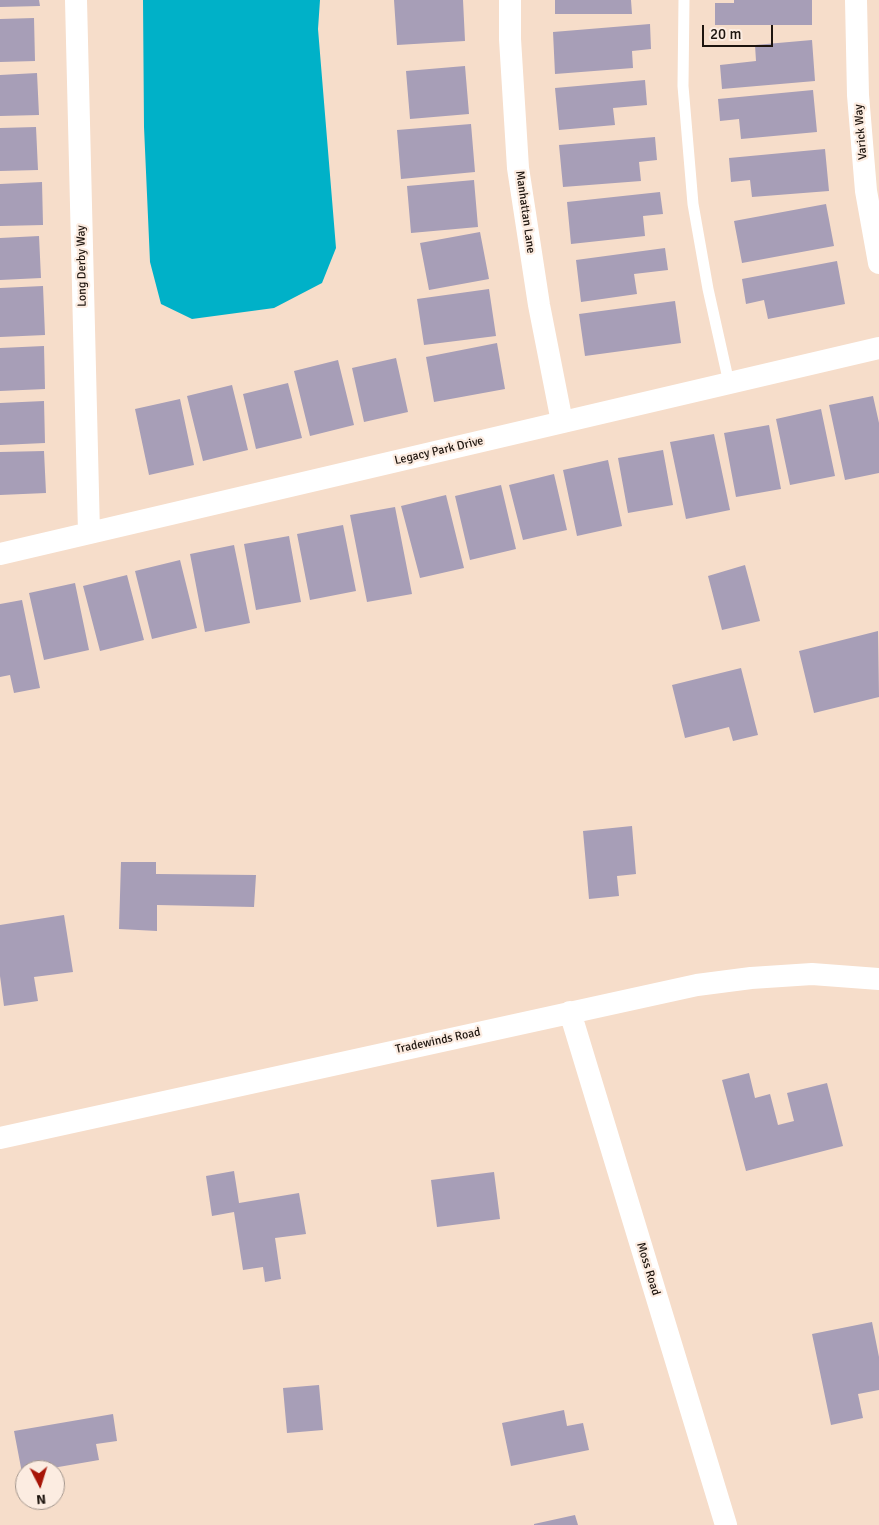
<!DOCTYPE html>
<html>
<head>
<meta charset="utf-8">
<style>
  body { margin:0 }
  #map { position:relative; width:879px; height:1525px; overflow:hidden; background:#f6ddca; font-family:Signika,sans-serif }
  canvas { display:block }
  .north { position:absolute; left:15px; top:1460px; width:50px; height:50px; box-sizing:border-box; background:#fcece1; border:1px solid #a3968d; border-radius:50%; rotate:175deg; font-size:14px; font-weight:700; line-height:20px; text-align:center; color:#1d140e }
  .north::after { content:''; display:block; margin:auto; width:18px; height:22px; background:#a71507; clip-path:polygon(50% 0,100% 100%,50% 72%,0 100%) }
  .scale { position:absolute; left:702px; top:25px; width:71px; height:22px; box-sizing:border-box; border:2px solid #1d140e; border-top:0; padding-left:6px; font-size:15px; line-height:18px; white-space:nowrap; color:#1d140e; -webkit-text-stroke:4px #fcece1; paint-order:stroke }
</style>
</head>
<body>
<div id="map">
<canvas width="879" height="1525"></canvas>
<div class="north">N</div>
<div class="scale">20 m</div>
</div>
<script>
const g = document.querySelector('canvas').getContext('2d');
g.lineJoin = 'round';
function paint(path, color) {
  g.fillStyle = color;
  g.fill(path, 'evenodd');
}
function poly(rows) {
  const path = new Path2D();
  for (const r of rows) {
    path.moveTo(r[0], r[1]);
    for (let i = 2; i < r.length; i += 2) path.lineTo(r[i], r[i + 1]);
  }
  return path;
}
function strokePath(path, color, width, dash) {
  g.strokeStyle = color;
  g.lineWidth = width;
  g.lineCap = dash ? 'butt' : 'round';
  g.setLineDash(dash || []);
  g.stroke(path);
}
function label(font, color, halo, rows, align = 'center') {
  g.font = font + ' Signika,sans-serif';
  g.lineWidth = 4.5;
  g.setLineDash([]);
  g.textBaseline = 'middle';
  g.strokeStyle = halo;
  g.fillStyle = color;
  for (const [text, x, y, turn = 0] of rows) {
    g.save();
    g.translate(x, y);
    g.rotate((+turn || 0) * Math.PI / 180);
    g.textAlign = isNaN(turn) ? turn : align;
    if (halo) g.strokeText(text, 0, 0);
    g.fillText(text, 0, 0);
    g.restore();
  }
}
const water = poly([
  [143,0,320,0,318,29,336,248,322,283,274,308,192,319,161,304,150,262,144,127]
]);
const building = poly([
  [0,0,39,0,40,6,0,7],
  [394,0,463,0,465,41,397,45],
  [555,0,631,0,632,14,555,14],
  [734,0,812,0,812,25,715,25,715,3,734,3],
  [34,18,35,61,0,62,0,19],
  [650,24,651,49,632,51,633,68,555,74,553,32],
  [812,40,815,81,722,89,720,65,756,61,755,45],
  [465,66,469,114,410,119,406,71],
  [37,73,39,115,0,116,0,75],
  [645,80,647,105,613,108,615,125,559,130,555,88],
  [813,90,817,132,741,139,739,119,720,121,718,99],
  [471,124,475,172,401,179,397,130],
  [36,127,38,170,0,171,0,128],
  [655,137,657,160,639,162,641,181,563,187,559,145],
  [825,149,829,191,752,197,750,180,731,182,729,158],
  [474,180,478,227,411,233,407,186],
  [42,182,43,225,0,226,0,184],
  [660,192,663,214,643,216,645,236,571,244,567,202],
  [826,204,834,246,742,263,734,221],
  [480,232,489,279,429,290,420,243],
  [39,236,41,278,0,280,0,238],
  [665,248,668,270,634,274,637,294,581,302,576,260],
  [837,261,845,304,768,319,764,300,746,304,742,279],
  [43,286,45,335,0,337,0,288],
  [489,289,496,336,424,345,417,299],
  [675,301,681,343,585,356,579,314],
  [497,343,505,389,434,402,426,357],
  [44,346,45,389,0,391,0,348],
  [396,358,408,412,364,422,352,368],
  [338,360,354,425,310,436,294,371],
  [288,383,302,438,256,449,243,394],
  [232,385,248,450,203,461,187,396],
  [873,396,879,423,879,473,845,480,829,405],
  [180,399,194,465,149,475,135,409],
  [44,401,45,443,0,445,0,403],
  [821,409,835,476,790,485,776,419],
  [769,425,781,489,736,497,724,433],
  [714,434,730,510,686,519,670,442],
  [663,450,673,505,628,513,618,458],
  [44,451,46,493,0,495,0,452],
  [608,460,622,526,577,536,563,470],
  [554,474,567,530,523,540,509,485],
  [501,485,516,549,470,560,455,496],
  [446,495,464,568,420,578,401,506],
  [395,507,412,594,367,602,350,515],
  [343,525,356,591,310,600,297,534],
  [289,536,301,602,256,610,244,544],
  [234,545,250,623,205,632,190,554],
  [180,560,197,628,152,639,135,571],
  [745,565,760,621,722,630,708,576],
  [127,575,144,640,100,651,83,586],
  [75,583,89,650,44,660,29,593],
  [22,600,40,688,14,693,10,675,0,677,0,604],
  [878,631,879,697,814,713,799,651],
  [741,668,758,735,733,741,729,727,685,738,672,685],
  [632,826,636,874,617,876,619,896,589,899,583,831],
  [121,862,156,862,156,874,256,875,254,907,157,905,157,931,119,929],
  [64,915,73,972,34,977,38,1001,4,1006,0,976,0,925],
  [749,1073,755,1098,770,1094,778,1125,794,1121,787,1093,827,1083,843,1146,746,1171,722,1080],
  [234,1171,239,1203,299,1193,306,1234,275,1238,281,1279,265,1282,263,1267,243,1270,234,1212,212,1216,206,1176],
  [494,1172,500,1219,437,1227,431,1180],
  [872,1322,879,1357,879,1390,858,1394,863,1418,831,1425,812,1334],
  [319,1385,323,1430,287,1433,283,1388],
  [564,1410,567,1426,583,1423,589,1450,511,1466,502,1423],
  [113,1414,117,1441,96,1444,99,1460,41,1470,25,1470,25,1473,22,1473,14,1431],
  [575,1515,578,1525,534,1525,534,1524]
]);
const service = poly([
  [684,0,683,86,693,204,708,289,729,383]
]);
const minor = poly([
  [76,0,89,533],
  [510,0,510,39,518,168,539,305,562,422],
  [856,0,858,95,866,191,879,263],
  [0,554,879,348],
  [570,1012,726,1525],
  [0,1138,697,985,751,978,812,974,879,979]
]);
const streetNames = [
  ["Varick Way",861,132,-95],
  ["Manhattan Lane",525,212,82],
  ["Long Derby Way",82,266,-91],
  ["Legacy Park Drive",439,451,-13],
  ["Tradewinds Road",438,1041,-12],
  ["Moss Road",648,1269,73]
];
paint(water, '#00b1c8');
paint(building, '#a79eb7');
strokePath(service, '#fff', 11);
strokePath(minor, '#fff', 22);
label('12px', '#1d140e', '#fcece1', streetNames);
</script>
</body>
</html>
